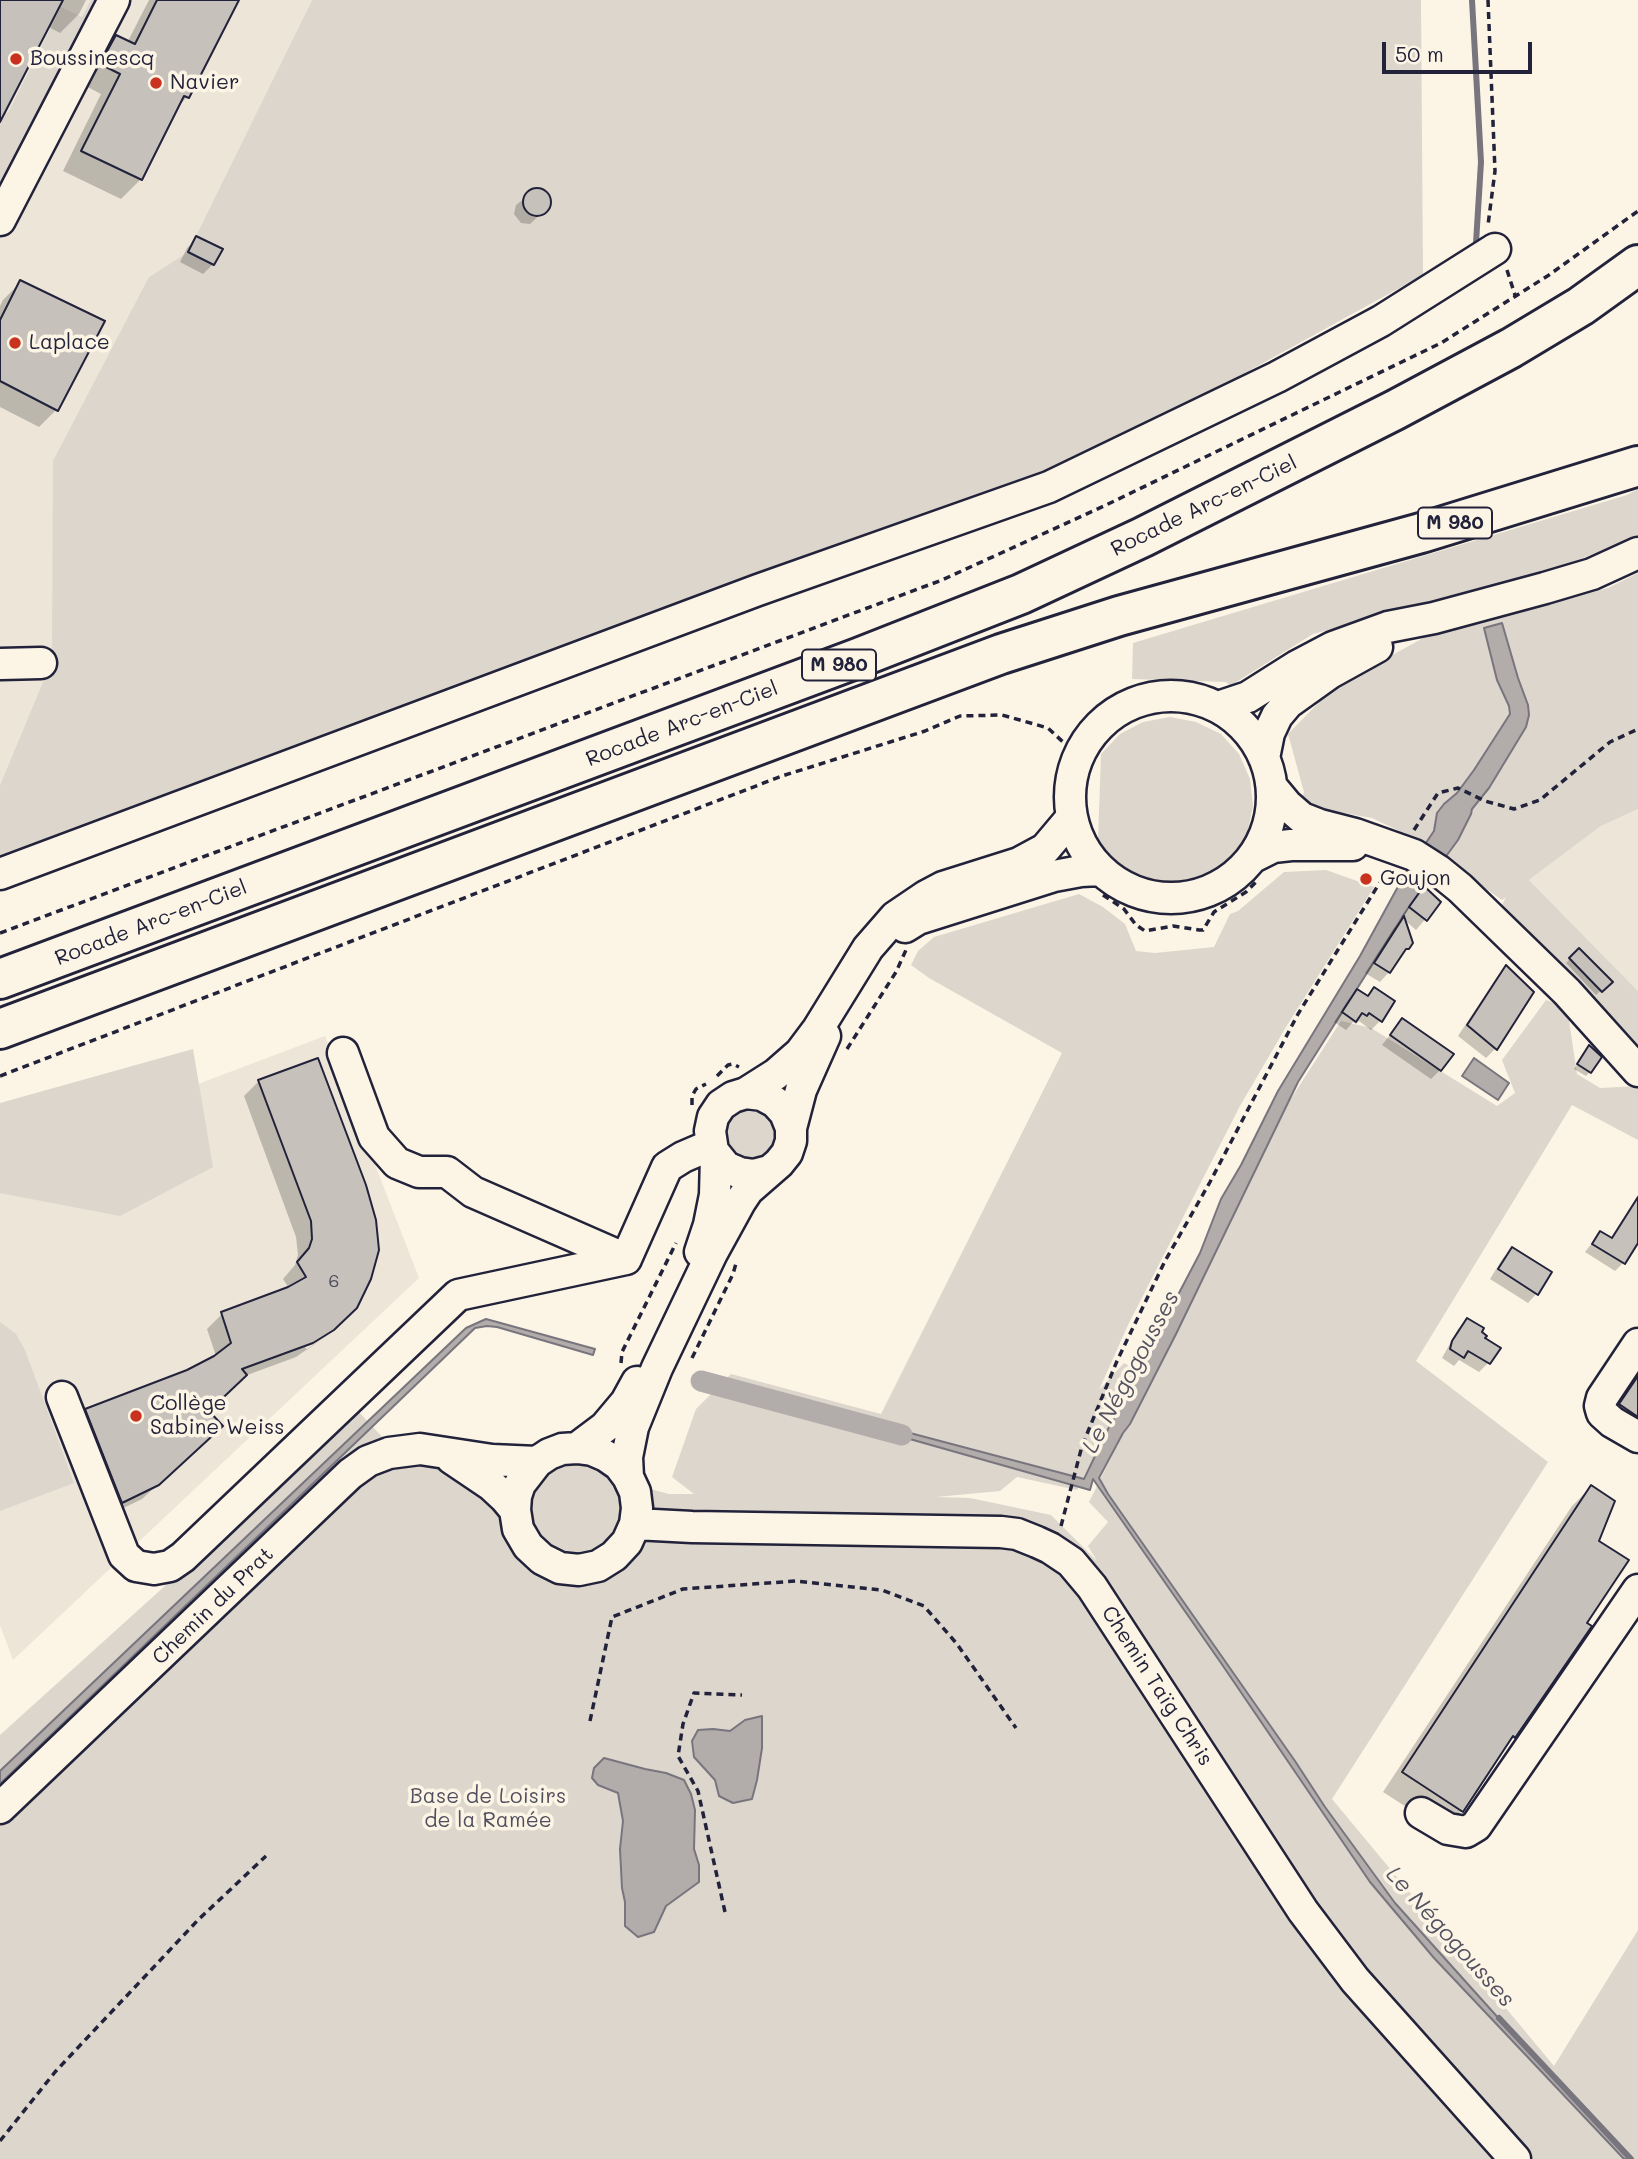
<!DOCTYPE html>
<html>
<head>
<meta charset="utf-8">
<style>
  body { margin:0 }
  #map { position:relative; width:1638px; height:2159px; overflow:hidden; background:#fcf5e5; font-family:Mali,sans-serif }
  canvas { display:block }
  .scale { position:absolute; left:1382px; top:42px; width:150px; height:32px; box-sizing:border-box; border:4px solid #22223b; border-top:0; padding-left:9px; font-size:21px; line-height:24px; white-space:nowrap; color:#22223b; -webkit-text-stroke:5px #fcf5e5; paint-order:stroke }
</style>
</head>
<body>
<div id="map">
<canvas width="1638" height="2159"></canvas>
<div class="scale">50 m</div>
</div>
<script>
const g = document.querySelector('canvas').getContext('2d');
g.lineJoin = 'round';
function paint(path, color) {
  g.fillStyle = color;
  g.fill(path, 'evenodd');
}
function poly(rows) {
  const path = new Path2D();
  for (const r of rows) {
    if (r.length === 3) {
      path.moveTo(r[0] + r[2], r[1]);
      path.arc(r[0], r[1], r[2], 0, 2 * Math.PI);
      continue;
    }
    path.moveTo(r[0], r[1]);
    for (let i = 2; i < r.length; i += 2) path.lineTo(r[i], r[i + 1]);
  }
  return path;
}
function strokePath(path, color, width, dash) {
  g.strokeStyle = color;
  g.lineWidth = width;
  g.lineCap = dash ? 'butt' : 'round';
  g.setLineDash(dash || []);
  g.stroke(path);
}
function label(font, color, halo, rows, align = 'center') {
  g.font = font + ' Mali,sans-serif';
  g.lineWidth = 7;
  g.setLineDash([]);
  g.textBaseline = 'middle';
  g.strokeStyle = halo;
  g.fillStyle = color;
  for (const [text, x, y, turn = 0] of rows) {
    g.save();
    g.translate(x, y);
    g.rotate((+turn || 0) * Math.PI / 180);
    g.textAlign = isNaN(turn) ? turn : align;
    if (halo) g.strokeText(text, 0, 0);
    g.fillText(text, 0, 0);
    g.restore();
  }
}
const built = poly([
  [0,0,312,0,188,252,149,277,52,660,0,785],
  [1638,809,1638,991,1529,880,1601,826],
  [325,1036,419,1278,13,1660,0,1625,0,1159]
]);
const green = poly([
  [91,0,105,0,0,209,0,109,8,113,61,7,82,17],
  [312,0,1421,0,1423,275,1163,418,1029,477,0,862,0,785,52,660,53,461,149,277,188,252],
  [1638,489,1638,536,1545,573,1313,634,1230,686,1226,682,1132,679,1133,643,1627,495],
  [1638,573,1638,809,1601,826,1529,880,1638,991,1638,1053,1502,905,1506,897,1502,900,1410,836,1372,818,1299,805,1304,792,1288,734,1334,687,1436,631,1608,588],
  [1170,717,1196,722,1221,734,1239,754,1250,779,1253,806,1247,834,1232,857,1209,875,1183,883,1155,883,1129,873,1107,856,1098,841,1101,754,1120,734,1143,722],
  [1326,870,1374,887,1286,1027,1240,1106,1128,1325,1099,1390,1124,1363,1138,1370,1077,1490,1017,1477,1000,1491,936,1497,970,1498,1051,1515,1097,1561,1088,1546,1108,1522,1089,1502,1287,1105,1341,1021,1371,1028,1497,1106,1515,1093,1502,1060,1546,1000,1567,1007,1577,1074,1600,1088,1638,1086,1638,1140,1572,1105,1416,1361,1548,1462,1332,1799,1554,2066,1638,1930,1638,2159,0,2159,0,1735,229,1528,355,1408,387,1442,585,1458,617,1480,669,1494,694,1494,672,1477,696,1409,731,1374,881,1414,1062,1053,929,978,911,965,918,951,934,937,1079,894,1103,907,1125,924,1136,951,1155,953,1214,947,1230,914,1238,911,1284,872],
  [193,1049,213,1167,120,1216,0,1193,0,1103],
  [754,1107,764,1111,771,1118,775,1127,776,1138,773,1147,767,1156,758,1161,748,1163,729,1155,722,1126,734,1110],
  [0,1322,16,1334,25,1350,74,1483,0,1511]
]);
const water = poly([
  [1502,623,1518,678,1528,705,1529,715,1526,727,1489,788,1472,809,1471,814,1458,840,1408,908,1298,1082,1176,1334,1130,1424,1123,1433,1099,1478,1108,1494,1295,1761,1325,1807,1395,1903,1510,2031,1632,2159,1624,2159,1434,1958,1370,1882,1221,1663,1093,1479,1090,1490,740,1391,699,1384,702,1378,1084,1479,1108,1429,1135,1381,1148,1352,1200,1253,1221,1199,1241,1165,1278,1091,1360,956,1406,872,1434,831,1437,813,1444,804,1457,793,1474,770,1510,714,1509,706,1497,680,1484,628,1502,623],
  [1474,1058,1509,1083,1498,1100,1462,1076,1474,1058],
  [486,1319,595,1349,593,1355,497,1327,487,1326,475,1328,0,1784,0,1771,466,1328,486,1319],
  [762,1716,762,1748,757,1780,752,1799,733,1803,719,1796,715,1780,694,1757,692,1741,698,1730,713,1729,730,1731,745,1720,762,1716],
  [604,1758,645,1769,666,1773,684,1780,691,1794,695,1810,694,1849,699,1865,699,1882,666,1906,654,1932,638,1937,625,1926,625,1902,622,1888,620,1849,623,1821,618,1793,598,1785,592,1778,594,1768,604,1758]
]);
const shadow = poly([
  [0,0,86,0,79,14,60,33,47,26,0,114],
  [149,0,237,0,187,97,177,108,141,179,121,199,63,171,101,94,82,84,96,57,116,37,127,43],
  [535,190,543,192,548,199,547,208,530,224,521,223,514,214,516,205],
  [197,238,213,264,203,274,180,262,187,248],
  [21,282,56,410,39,427,0,407,0,306,3,300],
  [1424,889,1439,903,1416,930,1401,917],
  [1403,919,1400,955,1389,972,1380,982,1365,973,1394,928],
  [1579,950,1610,982,1596,995,1566,963],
  [1506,968,1532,993,1495,1049,1486,1058,1458,1036,1497,977],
  [1374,989,1380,1021,1371,1030,1359,1021,1356,1024,1353,1022,1346,1030,1334,1022,1348,1000,1357,991,1366,997],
  [1402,1020,1440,1070,1431,1079,1382,1045],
  [1589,1048,1590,1072,1586,1076,1574,1069],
  [317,1060,344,1319,305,1347,307,1350,329,1334,296,1357,242,1377,207,1411,206,1440,142,1499,107,1516,71,1425,86,1410,188,1372,216,1356,207,1329,222,1314,289,1288,283,1279,295,1265,298,1255,296,1237,244,1096,259,1081],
  [1638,1195,1638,1240,1623,1263,1615,1271,1585,1252,1600,1233,1610,1239],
  [1512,1249,1537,1293,1528,1303,1490,1279,1503,1258],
  [1468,1320,1483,1339,1498,1348,1488,1363,1479,1372,1459,1360,1454,1366,1442,1358,1458,1329],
  [1638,1376,1638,1442,1605,1420,1627,1387],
  [1591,1487,1597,1541,1585,1624,1590,1627,1514,1737,1503,1748,1462,1811,1442,1830,1383,1792,1572,1506]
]);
const stream = poly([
  [1472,0,1481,162,1476,243],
  [1499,2018,1631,2159]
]);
const canal = poly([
  [701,1381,902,1435]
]);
const building = poly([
  [0,0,63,0,0,122,0,0],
  [157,0,239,0,189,98,184,96,142,180,81,151,120,74,100,64,116,35,135,44,157,0],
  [537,202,14],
  [196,236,223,249,214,265,188,252,196,236],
  [20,280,105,321,58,411,0,381,0,320,20,280],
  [1424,886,1441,902,1427,921,1409,907,1424,886],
  [1404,916,1413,943,1409,949,1406,949,1390,973,1374,963,1404,916],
  [1579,948,1613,982,1602,992,1569,958,1579,948],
  [1506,965,1534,992,1497,1050,1467,1025,1506,965],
  [1374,987,1395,1001,1382,1022,1369,1013,1367,1016,1362,1013,1356,1022,1342,1012,1357,989,1368,996,1374,987],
  [1402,1018,1454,1054,1441,1071,1390,1035,1402,1018],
  [1589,1045,1602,1057,1591,1073,1577,1064,1589,1045],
  [318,1058,366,1185,376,1220,379,1250,371,1279,357,1308,334,1330,313,1343,242,1369,247,1375,209,1411,223,1426,159,1485,122,1503,85,1409,187,1370,214,1356,231,1343,221,1312,288,1287,306,1277,297,1262,309,1248,312,1239,311,1221,258,1080,318,1058],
  [1638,1197,1638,1243,1625,1264,1592,1244,1600,1231,1612,1238,1638,1197],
  [1512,1247,1552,1272,1538,1295,1498,1269,1512,1247],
  [1467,1318,1484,1328,1482,1332,1487,1336,1485,1338,1501,1348,1490,1364,1468,1351,1464,1358,1450,1349,1452,1341,1467,1318],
  [1638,1376,1638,1417,1619,1404,1638,1376],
  [1591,1485,1615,1501,1599,1541,1629,1560,1587,1623,1592,1626,1515,1738,1513,1736,1463,1812,1402,1772,1591,1485]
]);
const path = poly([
  [1488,0,1495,171,1488,225],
  [1507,270,1515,295],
  [1414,830,1438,793,1458,788,1485,801,1514,809,1540,800,1610,742,1638,729],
  [1103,895,1124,909,1136,925,1145,931,1173,926,1199,930,1203,930,1214,912,1246,892,1257,881],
  [0,933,942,580,1104,506,1441,343,1549,275,1638,211],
  [847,1049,896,972,906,950],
  [0,1076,782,776,925,731,960,716,1002,715,1048,728,1078,756],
  [717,1076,728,1065,733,1064,739,1067],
  [692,1105,692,1096,696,1089,706,1084],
  [692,1358,733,1274,737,1260],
  [621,1363,622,1352,676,1243],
  [1061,1526,1082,1446,1117,1361,1165,1261,1210,1182,1298,1014,1387,871],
  [590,1721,612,1617,683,1589,796,1581,882,1590,924,1606,957,1644,1016,1728],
  [725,1912,698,1791,678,1756,683,1724,694,1693,742,1695],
  [0,2141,55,2072,198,1920,266,1856]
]);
const minor = poly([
  [0,220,114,0],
  [0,664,41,663],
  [1171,797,101],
  [1218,707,1248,697,1297,666,1333,647,1388,627,1434,618,1545,588,1592,574,1638,553],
  [1264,758,1269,733,1277,716,1288,703,1330,673,1377,647],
  [1272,787,1287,805,1302,818,1320,825,1355,834,1414,855,1439,871,1460,888,1567,992,1638,1071],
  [1253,857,1273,847,1291,845,1353,845],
  [0,874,758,590,1049,487,1277,377,1381,321,1495,249],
  [905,927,918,919,1054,876,1081,871,1100,870],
  [343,1053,374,1137,397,1163,419,1172,447,1172,473,1192,626,1259,667,1167,683,1157,711,1145],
  [746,1093,776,1074,800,1053,818,1029,868,948,895,917,926,896,943,887,1019,863,1045,849,1072,817],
  [791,1128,801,1090,825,1036],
  [700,1252,709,1225,715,1195,716,1156],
  [1638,1344,1602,1398,1600,1406,1602,1413,1612,1422,1638,1437],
  [62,1397,124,1555,136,1566,154,1569,170,1566,183,1557,458,1295,626,1259],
  [577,1448,605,1427,626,1402,637,1382],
  [451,1458,491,1485,505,1498,515,1510,518,1529,528,1546,542,1559,560,1568,579,1570,598,1566,614,1556,627,1542,635,1524,637,1508,635,1492,628,1477,619,1465,606,1456,592,1450,577,1448,562,1449,549,1454,537,1462,520,1484,516,1496,515,1510],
  [628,1477,627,1457,633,1427,657,1368,712,1253,740,1202,748,1190,779,1163,787,1153,791,1141,791,1128,785,1113,775,1102,762,1095,746,1093,733,1097,721,1105,713,1117,710,1131,713,1151,726,1167,740,1173,754,1175,769,1171],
  [635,1524,692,1527,1001,1532,1017,1534,1037,1542,1050,1548,1071,1562,1092,1587,1303,1911,1355,1980,1515,2159],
  [0,1808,350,1474,368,1461,389,1453,420,1449,492,1460,537,1462],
  [1421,1813,1448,1829,1466,1832,1476,1826,1638,1590]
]);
const highway = poly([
  [0,979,858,658,1021,594,1143,537,1395,410,1511,348,1581,306,1638,265],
  [0,1029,1001,654,1119,616,1421,533,1638,466]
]);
const markers = [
  [16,59,7,"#c8321e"],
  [156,83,7,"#c8321e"],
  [15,343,7,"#c8321e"],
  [1366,879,7,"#c8321e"],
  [136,1416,7,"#c8321e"]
];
const numberNames = [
  ["6",334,1281]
];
const shields = [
  [1455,523,74],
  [839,665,74]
];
const shieldNames = [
  ["M 980",1455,523],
  ["M 980",839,665]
];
const poiNames = [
  ["Boussinescq",30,59],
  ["Navier",170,83],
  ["Laplace",29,343],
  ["Goujon",1380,879],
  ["Collège",150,1404],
  ["Sabine Weiss",150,1428]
];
const streetNames = [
  ["Rocade Arc-en-Ciel",1204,506,-26],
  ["Rocade Arc-en-Ciel",682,724,-21],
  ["Rocade Arc-en-Ciel",151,923,-21],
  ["Chemin du Prat",213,1606,-44],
  ["Chemin Taïg Chris",1157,1686,57]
];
const parkNames = [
  ["Base de Loisirs",488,1797],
  ["de la Ramée",488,1821]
];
const waterNames = [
  ["Le Négogousses",1131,1372,-62],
  ["Le Négogousses",1450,1937,48]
];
paint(built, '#ece5d8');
paint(green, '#dcd6cc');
paint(water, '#b2adab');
strokePath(water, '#78757e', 2);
paint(shadow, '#0003');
strokePath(stream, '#78757e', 6);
strokePath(canal, '#b2adab', 21);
paint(building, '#c6c1bb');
strokePath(building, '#22223b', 2);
strokePath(minor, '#22223b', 35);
strokePath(highway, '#22223b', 44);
strokePath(path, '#22223b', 3.5, [7, 5]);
strokePath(minor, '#fcf5e5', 30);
strokePath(highway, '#fcf5e5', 38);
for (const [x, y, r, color] of markers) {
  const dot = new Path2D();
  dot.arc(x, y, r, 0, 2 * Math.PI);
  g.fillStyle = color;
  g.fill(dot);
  strokePath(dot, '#fcf5e5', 2.5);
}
label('18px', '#4b4a5b', null, numberNames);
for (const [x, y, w] of shields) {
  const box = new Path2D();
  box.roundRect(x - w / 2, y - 15.5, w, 31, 5);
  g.fillStyle = '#fcf5e5';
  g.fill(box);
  strokePath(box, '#22223b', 2);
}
label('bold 19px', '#22223b', null, shieldNames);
label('21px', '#22223b', '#fcf5e5', poiNames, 'left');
label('21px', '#22223b', '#fcf5e5', streetNames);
label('21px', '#504f5f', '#fcf5e5', parkNames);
label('italic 23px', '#545362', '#fcf5e5', waterNames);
</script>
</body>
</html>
